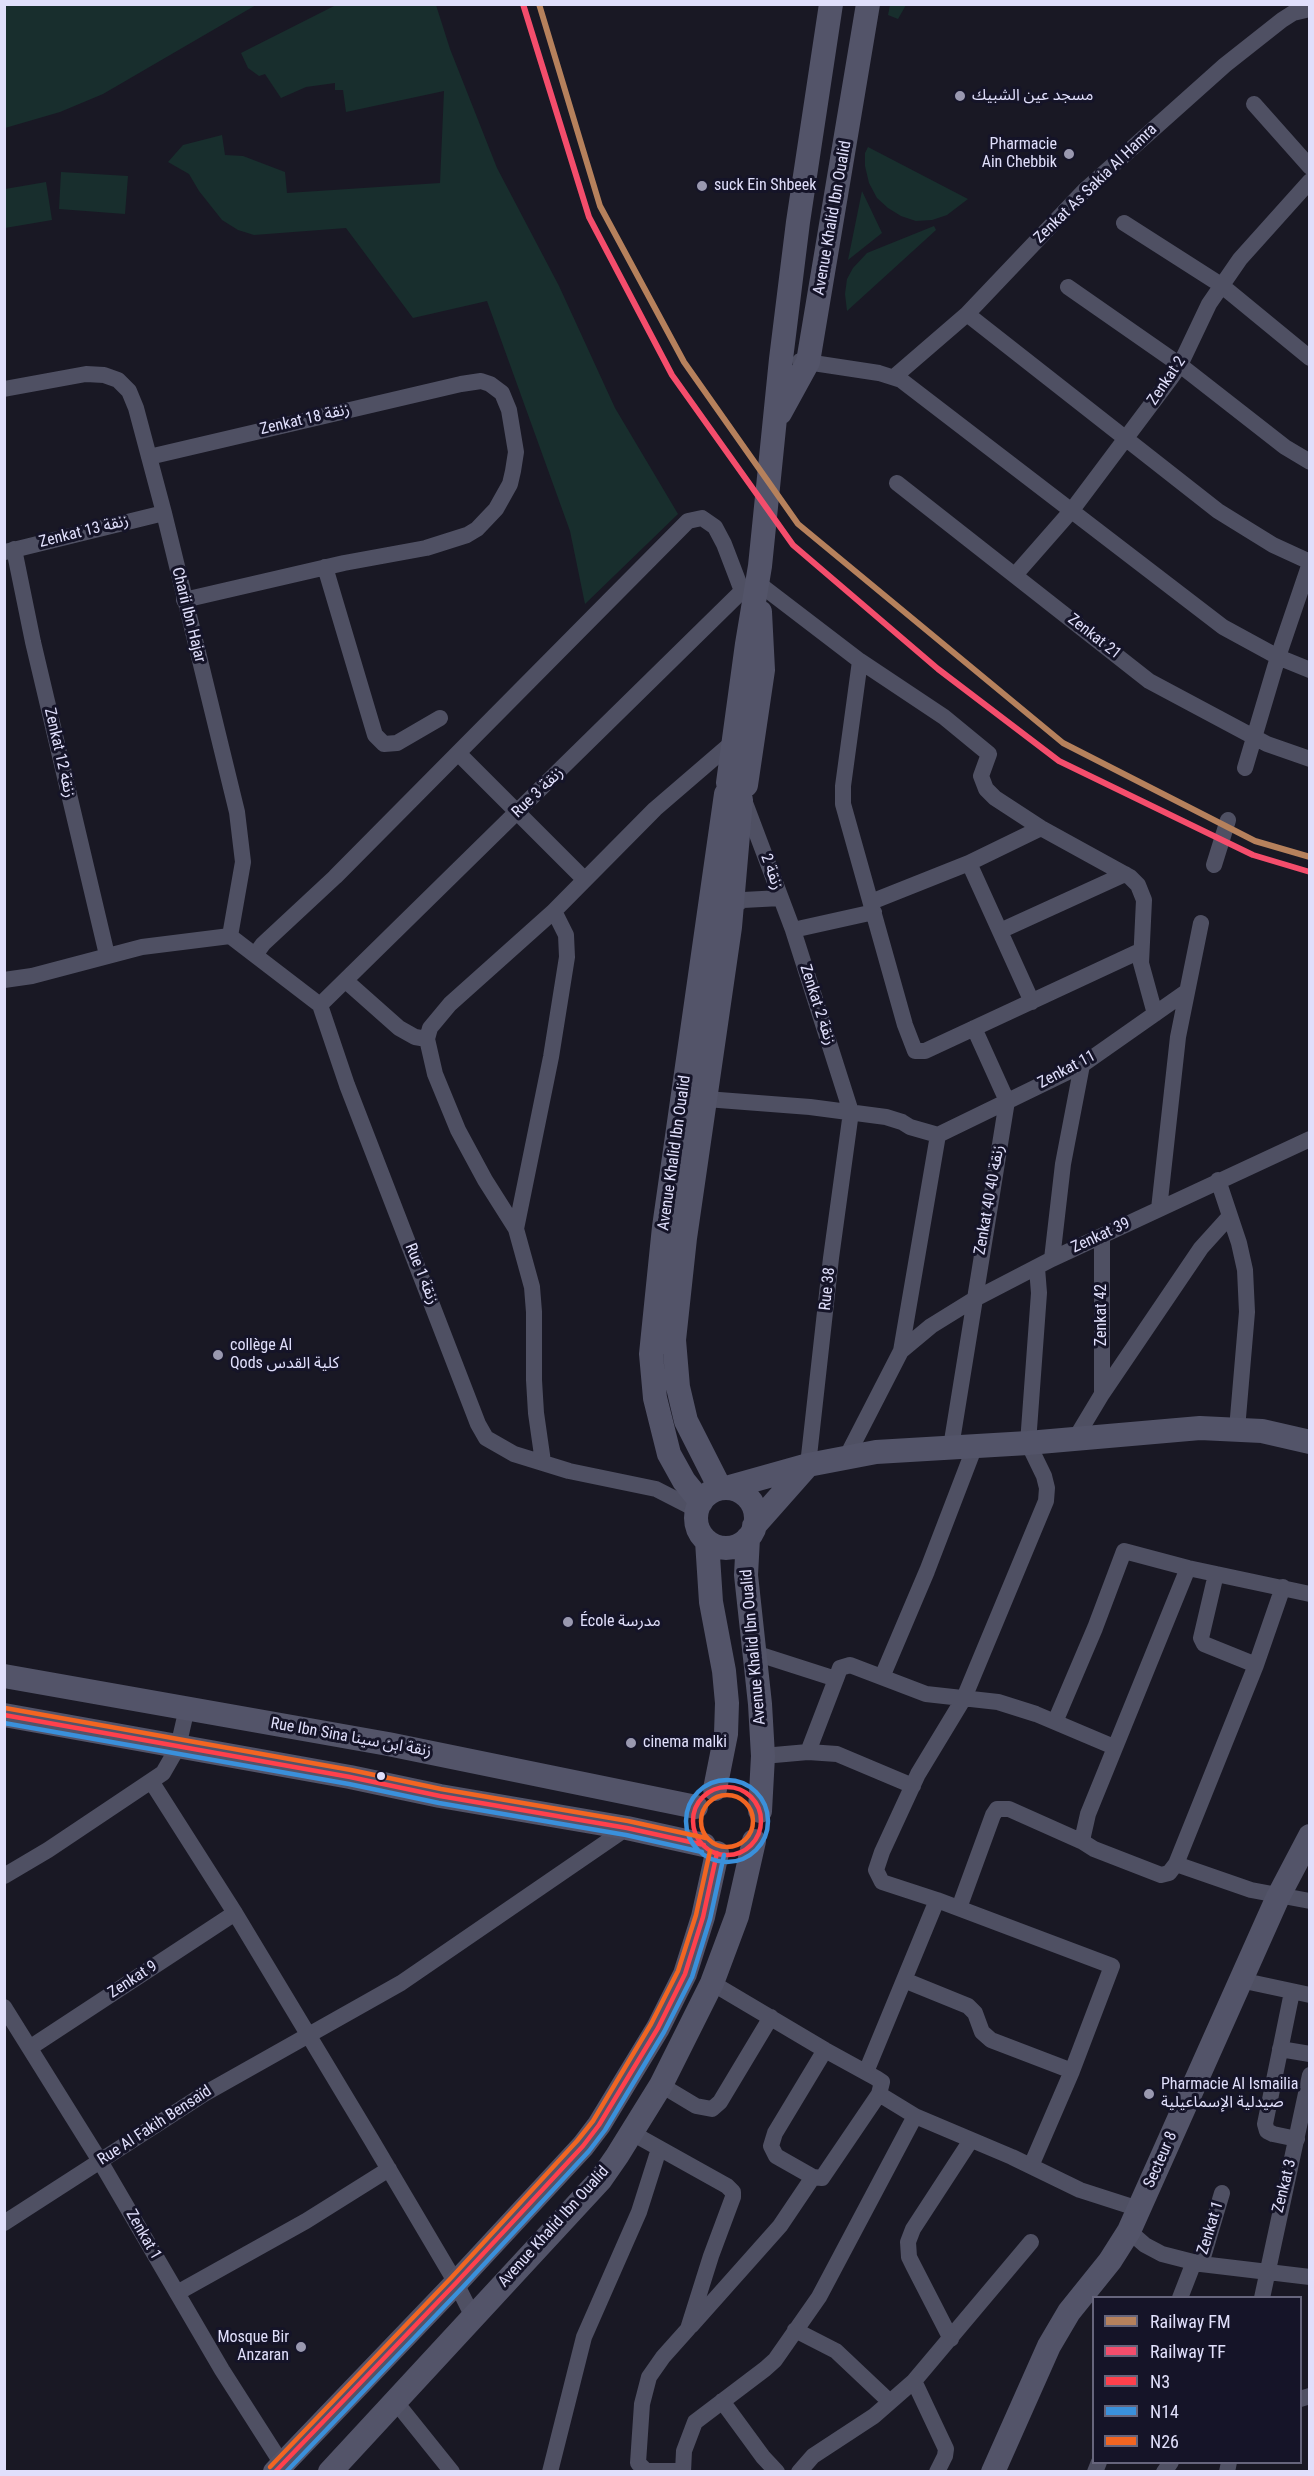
<!DOCTYPE html>
<html>
<head>
<meta charset="utf-8">
<style>
  body { margin:0 }
  #map { position:relative; width:1314px; height:2476px; overflow:hidden; background:#191824; font-family:"Roboto Condensed",sans-serif }
  canvas { display:block }
  .frame { position:absolute; inset:0; border:6px solid #e0dffb; pointer-events:none }
  .legend { position:absolute; left:1092px; top:2296px; width:210px; height:168px; box-sizing:border-box; background:#151428; border:2px solid #66657c; margin:0; padding:8px 10px; list-style:none; font-size:18px; color:#e0dffb }
  .legend li { display:flex; align-items:center; gap:12px; height:30px }
  .legend b { width:30px; border:2px solid #66657c }
</style>
</head>
<body>
<div id="map">
<canvas width="1314" height="2476"></canvas>
<div class="frame"></div>
<ul class="legend">
<li><b style="height:8px;background:#b6815c"></b>Railway FM</li>
<li><b style="height:8px;background:#f44d6c"></b>Railway TF</li>
<li><b style="height:8px;background:#ff404c"></b>N3</li>
<li><b style="height:8px;background:#3a90db"></b>N14</li>
<li><b style="height:8px;background:#f26522"></b>N26</li>
</ul>
</div>
<script>
const g = document.querySelector('canvas').getContext('2d');
g.lineJoin = 'round';
function paint(path, color) {
  g.fillStyle = color;
  g.fill(path, 'evenodd');
}
function poly(rows) {
  const path = new Path2D();
  for (const r of rows) {
    if (r.length === 3) {
      path.moveTo(r[0] + r[2], r[1]);
      path.arc(r[0], r[1], r[2], 0, 2 * Math.PI);
      continue;
    }
    path.moveTo(r[0], r[1]);
    for (let i = 2; i < r.length; i += 2) path.lineTo(r[i], r[i + 1]);
  }
  return path;
}
function strokePath(path, color, width, dash) {
  g.strokeStyle = color;
  g.lineWidth = width;
  g.lineCap = dash ? 'butt' : 'round';
  g.setLineDash(dash || []);
  g.stroke(path);
}
function label(font, color, halo, rows, align = 'center') {
  g.font = font + ' "Roboto Condensed","Noto Sans Arabic",sans-serif';
  g.lineWidth = 6;
  g.setLineDash([]);
  g.textBaseline = 'middle';
  g.strokeStyle = halo;
  g.fillStyle = color;
  for (const [text, x, y, turn = 0] of rows) {
    g.save();
    g.translate(x, y);
    g.rotate((+turn || 0) * Math.PI / 180);
    g.textAlign = isNaN(turn) ? turn : align;
    if (halo) g.strokeText(text, 0, 0);
    g.fillText(text, 0, 0);
    g.restore();
  }
}
const green = poly([
  [5,4,256,4,256,5,103,94,60,112,5,128],
  [336,5,436,5,450,49,497,168,559,286,615,408,678,514,585,604,570,531,487,301,413,318,346,228,254,235,238,230,222,220,199,191,189,174,168,162,183,145,222,135,225,155,243,156,285,172,287,193,440,183,444,91,346,112,343,90,335,90,335,83,306,87,281,98,265,74,259,76,248,68,241,53],
  [890,5,906,5,898,19,888,15],
  [868,147,968,199,947,215,932,220,916,221,901,216,888,208,877,198,869,183,865,166,865,153],
  [61,172,128,176,125,214,59,209],
  [46,182,52,220,5,228,5,189],
  [862,191,882,233,848,260],
  [934,226,936,230,847,311,845,294,847,279,853,268,867,253]
]);
const street = poly([
  [1254,104,1310,167],
  [1124,223,1221,285,1310,358],
  [1068,287,1180,365,1285,447,1310,462],
  [967,314,1218,511,1273,545,1310,562],
  [800,361,879,373,901,380,1223,627,1278,657,1310,670],
  [894,377,967,314,1084,191,1225,65,1282,20,1293,13,1310,9],
  [4,389,86,374,104,375,118,380,129,391,136,408,164,513,237,812,243,862,230,936],
  [149,457,461,384,481,381,490,384,502,393,509,410,516,452,513,471,510,484,496,509,477,529,467,535,426,548,344,563,184,600],
  [897,483,1149,681,1267,744,1310,759],
  [14,549,33,642,107,955],
  [5,552,164,513],
  [325,567,375,735,384,744,397,743,440,718],
  [1015,575,1072,510,1171,378,1180,365,1209,304,1240,259,1310,181],
  [860,661,843,786,843,804,905,1025,915,1051,925,1051,1140,951],
  [458,753,584,879],
  [1245,768,1278,657,1310,563],
  [744,800,793,930,851,1112,831,1258,808,1465],
  [969,863,1032,1002],
  [1214,865,1228,820],
  [871,902,969,863,1041,828],
  [732,907,743,900,781,898],
  [554,911,655,809,734,741],
  [793,930,874,912],
  [1000,931,1125,874],
  [230,936,320,1005,347,1085,478,1424,486,1438,514,1454,569,1471,656,1489,697,1510],
  [255,955,263,944,335,877,688,521,702,518,715,527,724,544,742,591],
  [4,980,32,976,142,947,230,936],
  [346,981,399,1028,415,1037,427,1039],
  [320,1005,742,591,758,583,860,661,944,717,989,754,981,776,986,789,995,798,1041,828,1130,877,1138,885,1144,900,1141,963,1155,1014],
  [974,1028,1007,1101],
  [706,1099,810,1107,886,1117,902,1122,910,1127,938,1135],
  [938,1135,1082,1065,1186,992],
  [1218,1180,1239,1243,1245,1270,1247,1312,1237,1429],
  [1159,1209,1178,1037,1201,923],
  [516,1229,485,1180,458,1130,435,1074,427,1039,430,1028,450,1004,554,911,566,935,567,957,551,1057,516,1229,532,1287,534,1312,534,1380,536,1413,543,1462],
  [1052,1259,1063,1164,1082,1065],
  [901,1351,938,1135],
  [1102,1394,1102,1236],
  [1075,1439,1102,1394,1201,1248,1229,1217],
  [951,1447,1007,1101],
  [847,1456,901,1351,931,1326,973,1300,1052,1259,1310,1139],
  [1188,1568,1088,1814,1083,1836,1083,1842,1094,1849,1161,1875,1169,1873,1176,1864,1256,1665,1283,1587],
  [1216,1574,1201,1638,1204,1644,1256,1665],
  [755,1653,836,1679,840,1668,850,1665,926,1694,998,1702,1036,1714,1114,1747],
  [882,1677,927,1571,975,1446],
  [1055,1722,1095,1628,1124,1551,1188,1568,1310,1594],
  [808,1752,836,1679],
  [763,1756,808,1752,837,1754,913,1786],
  [151,1781,235,1913,371,2139,456,2283,473,2317],
  [1176,1864,1251,1890,1310,1901],
  [4,1876,48,1850,163,1773,178,1747,187,1708],
  [959,1908,993,1815,997,1809,1009,1809,1083,1842],
  [904,1980,968,2006,975,2013,982,2032,991,2040,1072,2071],
  [1240,1980,1310,1995],
  [712,1983,825,2050,876,2078,882,2082,879,2094,915,2116,1012,2157,1080,2190,1139,2209],
  [1292,1992,1265,2124,1267,2131,1273,2134,1297,2139],
  [4,2007,100,2161,222,2370,282,2464],
  [31,2047,235,1913],
  [1280,2049,1310,2054],
  [825,2050,775,2133,771,2146,776,2156,813,2177,822,2178,879,2094],
  [866,2072,937,1900],
  [661,2085,696,2106,712,2109,720,2102,771,2017],
  [632,2133,727,2186,733,2192,733,2197,711,2256,688,2329,663,2357,649,2377,642,2404,638,2463,646,2471,683,2471],
  [1031,2166,1072,2071,1112,1966,937,1900,882,1882,876,1870,882,1852,918,1774,964,1698,1046,1501,1047,1488,1044,1476,1028,1443,1039,1293,1037,1268],
  [4,2223,204,2094,401,1983,627,1828],
  [1129,2231,1145,2245,1162,2254,1201,2264,1310,2277],
  [1201,2264,1222,2193],
  [177,2293,306,2221,389,2169],
  [1180,2298,1194,2262],
  [1262,2298,1310,2075],
  [691,2326,780,2226,813,2177],
  [795,2330,836,2351,890,2402],
  [951,2339,914,2267,909,2257,908,2242,913,2229,971,2140],
  [914,2381,946,2449,945,2456,937,2472],
  [1300,2399,1310,2396],
  [395,2401,452,2472],
  [722,2401,763,2457,777,2472],
  [550,2472,584,2337,639,2212,659,2149],
  [683,2472,684,2451,695,2422,765,2369,775,2360,819,2297,915,2116],
  [799,2472,813,2456,874,2416,914,2381,1031,2242],
  [1095,2472,1099,2462],
  [1164,2472,1171,2462],
  [1227,2472,1229,2462]
]);
const secondary = poly([
  [780,413,808,362,868,4],
  [728,783,747,644,760,566,781,359,798,222,831,4],
  [746,785,763,670,760,612],
  [720,1488,686,1421,678,1387,674,1340,685,1238,730,927,741,800],
  [726,1488,808,1465,876,1452,1028,1443,1200,1428,1262,1431,1310,1442],
  [726,1518,30],
  [701,1502,684,1481,669,1454,655,1398,651,1354,664,1227,726,794],
  [754,1526,808,1465],
  [748,1538,746,1575,760,1704,763,1756,760,1811],
  [707,1541,711,1602,724,1671,727,1703,726,1734,715,1789],
  [4,1676,388,1744,696,1807],
  [4,1715,350,1777,440,1796,627,1828,704,1845],
  [275,2472,456,2283,583,2146,599,2125,658,2028,685,1974,703,1917,717,1853],
  [330,2472,601,2179,617,2156,661,2085,712,1983,737,1916,754,1841],
  [993,2472,1049,2346,1069,2312,1110,2261,1129,2231,1278,1897,1310,1836]
]);
const bus1 = poly([
  [4,1715,350,1777,440,1796,627,1828,704,1845],
  [727,1821,34],
  [275,2472,456,2283,583,2146,599,2125,658,2028,685,1974,703,1917,717,1853]
]);
const bus2 = poly([
  [4,1723,349,1784,439,1803,626,1835,702,1852],
  [727,1821,41],
  [286,2472,462,2288,589,2151,605,2130,664,2032,692,1977,710,1919,724,1855]
]);
const bus3 = poly([
  [5,1708,351,1770,441,1789,628,1821,706,1838],
  [727,1821,26],
  [270,2467,451,2278,577,2141,593,2121,651,2024,678,1971,696,1915,710,1851]
]);
const rail1 = poly([
  [539,4,600,206,684,362,798,524,1063,743,1255,841,1310,857]
]);
const rail2 = poly([
  [523,4,589,217,672,375,793,545,938,669,1059,761,1253,855,1310,872]
]);
const markers = [
  [960,96,6,"#9a99b0"],
  [1069,154,6,"#9a99b0"],
  [702,186,6,"#9a99b0"],
  [218,1355,6,"#9a99b0"],
  [568,1622,6,"#9a99b0"],
  [631,1743,6,"#9a99b0"],
  [381,1776,5,"#e0dffb"],
  [1149,2094,6,"#9a99b0"],
  [301,2347,6,"#9a99b0"]
];
const poiNames = [
  ["مسجد عين الشبيك",972,96],
  ["Pharmacie",1057,145,"right"],
  ["Ain Chebbik",1057,163,"right"],
  ["suck Ein Shbeek",714,186],
  ["collège Al",230,1346],
  ["Qods كلية القدس",230,1364],
  ["École مدرسة",580,1622],
  ["cinema malki",643,1743],
  ["Pharmacie Al Ismailia",1161,2085],
  ["صيدلية الإسماعيلية",1161,2103],
  ["Mosque Bir",289,2338,"right"],
  ["Anzaran",289,2356,"right"]
];
const streetNames = [
  ["Zenkat As Sakia Al Hamra",1096,184,-44],
  ["Avenue Khalid Ibn Oualid",833,218,-80],
  ["Zenkat 2",1167,381,-56],
  ["Zenkat 18 زنقة",305,420,-13],
  ["Zenkat 13 زنقة",84,532,-14],
  ["Charii Ibn Hajar",188,615,76],
  ["Zenkat 21",1094,637,38],
  ["Zenkat 12 زنقة",59,753,77],
  ["Rue 3 زنقة",538,793,-44],
  ["زنقة 2",771,872,70],
  ["Zenkat 2 زنقة",817,1005,72],
  ["Zenkat 11",1067,1070,-28],
  ["Avenue Khalid Ibn Oualid",675,1153,-82],
  ["Zenkat 40 زنقة 40",990,1200,-80],
  ["Zenkat 39",1101,1236,-25],
  ["Rue 1 زنقة",421,1274,68],
  ["Rue 38",828,1289,-84],
  ["Zenkat 42",1102,1315,-90],
  ["Avenue Khalid Ibn Oualid",754,1647,-95],
  ["Rue Ibn Sina زنقة ابن سينا",351,1738,10],
  ["Zenkat 9",133,1980,-33],
  ["Rue Al Fakih Bensaïd",155,2126,-33],
  ["Secteur 8",1161,2160,-66],
  ["Zenkat 3",1285,2186,-76],
  ["Avenue Khalid Ibn Oualid",554,2227,-48],
  ["Zenkat 1",1211,2228,-73],
  ["Zenkat 1",143,2235,60]
];
paint(green, '#182e2d');
strokePath(street, '#4f5063', 16);
strokePath(secondary, '#535469', 24);
strokePath(bus1, '#ff404c', 4.5);
strokePath(bus2, '#3a90db', 4.5);
strokePath(bus3, '#f26522', 4.5);
strokePath(rail1, '#b6815c', 6);
strokePath(rail2, '#f44d6c', 6);
for (const [x, y, r, color] of markers) {
  const dot = new Path2D();
  dot.arc(x, y, r, 0, 2 * Math.PI);
  g.fillStyle = color;
  g.fill(dot);
  strokePath(dot, '#151428', 2);
}
label('16px', '#e0dffb', '#151428', poiNames, 'left');
label('16px', '#e0dffb', '#151428', streetNames);
</script>
</body>
</html>
